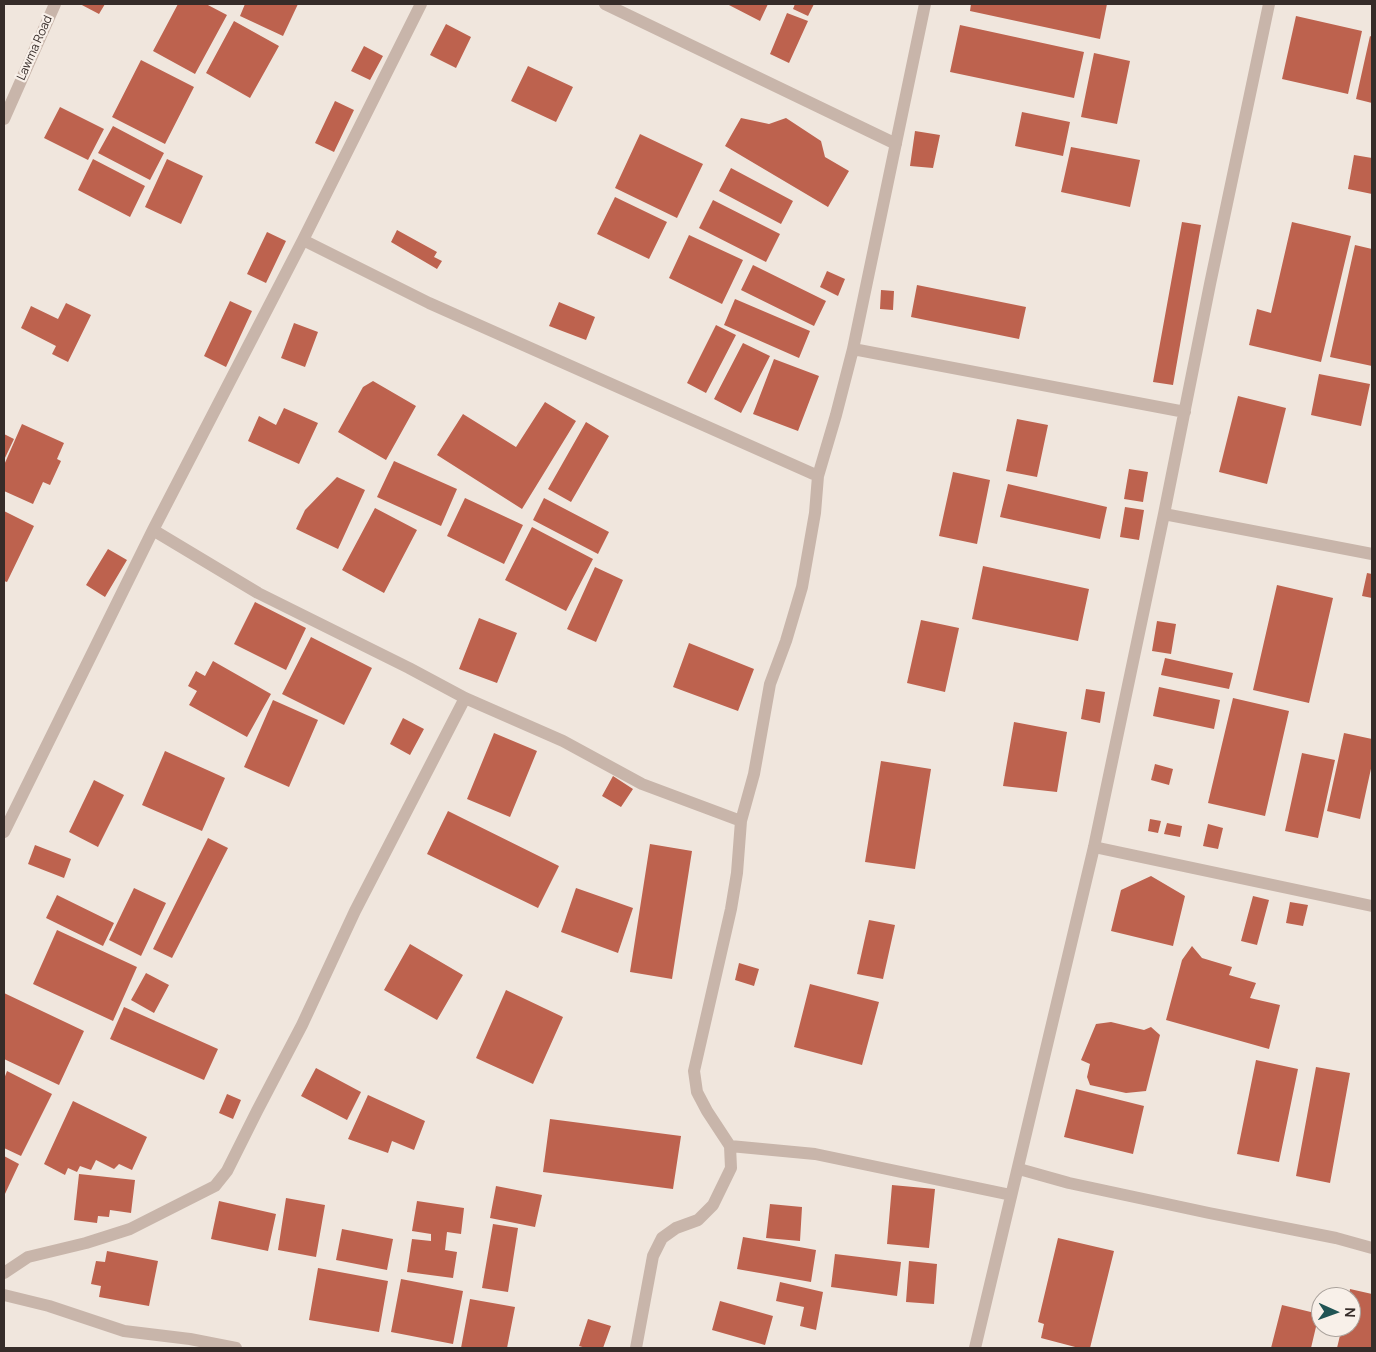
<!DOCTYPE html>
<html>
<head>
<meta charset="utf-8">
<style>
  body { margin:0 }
  #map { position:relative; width:1376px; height:1352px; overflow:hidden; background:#f0e6dd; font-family:Manrope,sans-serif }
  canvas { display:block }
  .frame { position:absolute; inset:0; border:5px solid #362c29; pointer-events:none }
  .north { position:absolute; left:1311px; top:1287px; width:50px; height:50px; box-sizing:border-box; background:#f8f0e9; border:1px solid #aaa29c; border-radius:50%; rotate:92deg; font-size:14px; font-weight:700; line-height:20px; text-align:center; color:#362c29 }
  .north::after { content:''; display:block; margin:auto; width:18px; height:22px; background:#215454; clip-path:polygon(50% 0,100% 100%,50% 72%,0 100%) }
</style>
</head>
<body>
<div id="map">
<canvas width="1376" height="1352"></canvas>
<div class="frame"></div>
<div class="north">N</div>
</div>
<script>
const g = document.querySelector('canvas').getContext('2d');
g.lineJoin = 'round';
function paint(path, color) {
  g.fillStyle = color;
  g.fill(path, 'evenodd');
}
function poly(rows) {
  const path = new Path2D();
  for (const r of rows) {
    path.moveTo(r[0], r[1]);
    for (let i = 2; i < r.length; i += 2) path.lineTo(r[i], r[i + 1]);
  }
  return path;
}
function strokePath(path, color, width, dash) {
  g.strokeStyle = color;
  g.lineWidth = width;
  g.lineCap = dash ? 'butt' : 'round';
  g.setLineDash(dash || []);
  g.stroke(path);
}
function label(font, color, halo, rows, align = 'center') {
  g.font = font + ' Manrope,sans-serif';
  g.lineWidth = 4.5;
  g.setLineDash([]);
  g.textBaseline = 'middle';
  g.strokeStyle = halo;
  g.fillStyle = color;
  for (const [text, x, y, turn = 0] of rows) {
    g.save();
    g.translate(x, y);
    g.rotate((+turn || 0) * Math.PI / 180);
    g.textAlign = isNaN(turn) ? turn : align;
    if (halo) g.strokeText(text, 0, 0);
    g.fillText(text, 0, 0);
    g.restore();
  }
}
const building = poly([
  [80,4,105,4,99,14],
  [178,4,206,4,227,15,195,74,153,51],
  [245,4,298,4,283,36,240,16],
  [727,4,768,4,760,21],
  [795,4,814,4,808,16,793,9],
  [971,4,1107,4,1100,39,970,11],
  [787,13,808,21,789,63,770,54],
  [1296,16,1362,31,1348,94,1282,79],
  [234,21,279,46,250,98,206,73],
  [446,24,471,37,456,68,430,55],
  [960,25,1084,52,1074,98,950,72],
  [1370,36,1372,37,1372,103,1356,99],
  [364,46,383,56,370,80,351,71],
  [1094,53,1130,61,1117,124,1081,117],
  [141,60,194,87,165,144,112,117],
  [528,66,573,87,556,122,511,101],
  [335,101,354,110,334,152,315,143],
  [60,107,104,129,88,160,44,138],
  [1022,112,1070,122,1063,156,1015,146],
  [741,118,769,124,786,118,821,141,825,157,849,171,828,207,725,146],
  [113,126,164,153,150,180,98,153],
  [915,131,940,135,933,168,910,166],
  [640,134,703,164,677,218,615,188],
  [1071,147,1140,160,1130,207,1061,192],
  [1354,155,1372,158,1372,194,1348,189],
  [93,159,145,186,130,217,78,190],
  [167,159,203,176,181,224,145,207],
  [731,168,793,201,781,224,719,191],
  [615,197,667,222,649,259,597,234],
  [713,200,780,234,766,262,699,228],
  [1182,222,1201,225,1173,385,1153,382],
  [1292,222,1351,236,1321,362,1249,345,1257,309,1271,313],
  [397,230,437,252,434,257,442,261,437,269,391,242],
  [267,232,286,241,266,283,247,274],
  [689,235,743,260,722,304,669,278],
  [1355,245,1372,249,1372,366,1330,357],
  [753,265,826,301,814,326,741,290],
  [827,271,845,279,838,296,820,287],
  [917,285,1026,307,1019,339,911,317],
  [881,290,894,291,893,310,880,309],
  [735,299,810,331,799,358,724,325],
  [230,301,252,311,226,367,204,356],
  [559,302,595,317,586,340,549,326],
  [66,303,91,315,68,362,52,354,56,346,21,328,31,306,58,319],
  [294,323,318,332,305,367,281,358],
  [716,325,736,335,706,393,687,383],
  [743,343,770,356,741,413,714,399],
  [774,359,819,376,798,431,753,414],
  [1319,374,1370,384,1361,426,1311,415],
  [373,381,416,406,386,460,338,432,363,387],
  [1238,396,1286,408,1267,484,1219,472],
  [545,402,576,421,522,509,437,455,463,414,516,447],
  [284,408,318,423,299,464,248,441,259,416,276,425],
  [1017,419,1048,425,1037,477,1006,471],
  [586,422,609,436,571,502,548,489],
  [22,424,64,443,57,459,61,461,50,485,43,482,33,504,4,491,4,465],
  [4,434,14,439,4,460],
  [394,461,457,489,441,526,377,497],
  [1129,469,1148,472,1143,502,1124,499],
  [953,472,990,480,977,544,939,536],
  [337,477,365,490,338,549,296,529,305,510],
  [1008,484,1107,507,1100,539,1000,517],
  [465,498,523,525,504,564,447,536],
  [544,498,609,532,598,554,533,520],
  [1125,507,1144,510,1139,540,1120,537],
  [375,508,417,530,384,593,342,570],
  [4,511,34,526,7,582,4,581],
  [532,527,593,559,566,611,505,580],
  [108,549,127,560,105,597,86,585],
  [983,566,1089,589,1078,641,972,619],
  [595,567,623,580,596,642,567,629],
  [1367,573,1372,574,1372,598,1362,596],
  [1277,585,1333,598,1309,703,1253,690],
  [255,602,306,628,286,670,234,644],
  [479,618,517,633,497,683,459,669],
  [921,620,959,628,945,692,907,683],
  [1157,621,1176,624,1171,654,1152,651],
  [311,637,372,668,344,725,282,694],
  [689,643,754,669,738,711,673,687],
  [1165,658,1233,673,1229,689,1161,675],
  [213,661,271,694,247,737,189,705,197,691,188,686,196,671,205,676],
  [1159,687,1220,700,1214,729,1153,716],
  [1086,689,1105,692,1100,723,1081,719],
  [1233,698,1289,711,1265,816,1208,803],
  [273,700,318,720,289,787,244,767],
  [403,718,424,729,410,755,390,744],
  [1014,722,1067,732,1057,792,1003,786],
  [494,733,537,751,510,817,467,799],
  [1344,733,1372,739,1372,764,1360,819,1327,811],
  [165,751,225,778,202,831,142,805],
  [1302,753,1335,760,1318,838,1285,831],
  [881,761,931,769,915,869,865,862],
  [1155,764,1173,769,1169,785,1151,780],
  [613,776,633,789,621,807,602,796],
  [94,780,124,795,98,847,69,832],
  [448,811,559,866,538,908,427,854],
  [1150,819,1161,821,1158,833,1148,831],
  [1167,823,1182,826,1180,837,1164,834],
  [1208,824,1223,828,1218,849,1203,846],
  [208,838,228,848,172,958,153,949],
  [650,844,692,851,672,979,630,972],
  [35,845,71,859,64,878,28,864],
  [1151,876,1185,896,1173,946,1111,931,1121,890],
  [134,888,166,903,141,956,109,940],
  [576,888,633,908,618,953,561,932],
  [57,895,114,923,103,946,46,918],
  [1253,896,1269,900,1257,945,1241,941],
  [1290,902,1308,905,1303,926,1286,923],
  [869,920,895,925,883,979,857,974],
  [57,930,137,967,113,1021,33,984],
  [410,944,463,975,437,1020,384,990],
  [1192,946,1202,958,1232,967,1229,975,1256,983,1250,998,1280,1005,1269,1049,1166,1020,1182,960],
  [739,963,759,969,754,986,735,980],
  [146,973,169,985,154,1013,131,1000],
  [810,984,879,1002,862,1065,794,1047],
  [506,990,563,1017,533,1084,476,1058],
  [4,993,84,1031,59,1085,4,1059],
  [124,1007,218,1049,204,1080,110,1039],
  [1111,1022,1144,1030,1151,1027,1160,1035,1146,1091,1126,1093,1090,1085,1087,1077,1090,1064,1081,1060,1096,1024],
  [1256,1060,1298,1069,1279,1162,1237,1154],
  [1316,1067,1350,1073,1330,1183,1296,1176],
  [316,1068,361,1092,347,1120,301,1096],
  [7,1071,52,1094,21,1156,4,1148,4,1079],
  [1076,1089,1144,1106,1133,1154,1064,1137],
  [227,1094,241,1100,233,1119,219,1113],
  [368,1095,425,1121,414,1150,392,1141,388,1153,348,1139],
  [73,1101,147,1137,132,1170,119,1164,114,1169,96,1160,91,1170,80,1166,77,1172,68,1168,65,1175,44,1164],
  [550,1119,681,1136,673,1189,543,1172],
  [4,1156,19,1164,4,1196],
  [79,1174,135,1180,131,1213,110,1210,109,1217,98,1216,97,1223,74,1220],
  [892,1185,935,1189,929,1248,887,1244],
  [496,1186,542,1195,535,1227,490,1218],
  [286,1198,325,1205,316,1257,278,1250],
  [219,1201,276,1214,268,1251,211,1239],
  [417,1201,464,1208,461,1234,447,1232,445,1250,457,1252,453,1278,407,1272,412,1239,431,1241,431,1234,412,1231],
  [770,1204,802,1207,800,1241,766,1238],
  [493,1224,518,1228,508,1292,482,1288],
  [342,1229,393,1239,387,1270,336,1260],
  [743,1237,816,1250,811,1282,737,1269],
  [1058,1238,1114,1251,1090,1348,1079,1348,1041,1338,1044,1324,1038,1322],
  [107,1251,158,1261,149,1306,99,1297,101,1286,91,1284,96,1261,105,1262],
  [835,1254,901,1262,897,1296,831,1287],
  [909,1261,937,1264,934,1304,906,1302],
  [318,1268,388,1281,379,1332,309,1320],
  [401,1279,463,1291,453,1344,391,1332],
  [780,1282,823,1292,816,1330,800,1326,804,1307,776,1301],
  [1350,1289,1372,1294,1372,1348,1337,1348,1342,1327,1351,1327,1351,1297,1349,1297],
  [470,1299,515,1307,507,1348,461,1348],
  [720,1301,773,1316,765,1345,712,1330],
  [1282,1305,1319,1314,1311,1348,1271,1348],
  [588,1319,611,1326,603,1348,586,1348,579,1346]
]);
const minor = poly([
  [605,4,896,144],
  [4,119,55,4],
  [303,240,429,303,818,476],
  [853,349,1185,412],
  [1164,514,1372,554],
  [153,530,258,593,409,668,465,698,563,741,642,784,741,821],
  [4,832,153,530,303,240,421,4],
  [1094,847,1372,906],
  [730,1146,815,1154,1011,1195],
  [1019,1169,1069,1183,1209,1213,1336,1238,1372,1248],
  [4,1273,28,1257,86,1243,130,1229,215,1186,227,1171,257,1111,302,1025,355,911,465,698],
  [4,1295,49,1306,124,1331,190,1339,236,1348],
  [636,1348,653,1256,662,1238,676,1228,698,1220,713,1205,731,1168,730,1146,707,1111,697,1092,694,1071,731,909,737,873,741,821,754,774,770,684,786,641,802,587,815,513,818,476,836,415,853,349,925,4],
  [975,1348,1094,847,1164,514,1210,284,1269,4]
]);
const streetNames = [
  ["Lawma Road",35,48,-66]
];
paint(building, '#bd624e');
strokePath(minor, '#c8b5aa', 12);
label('12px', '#362c29', '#f8f0e9', streetNames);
</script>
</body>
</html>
